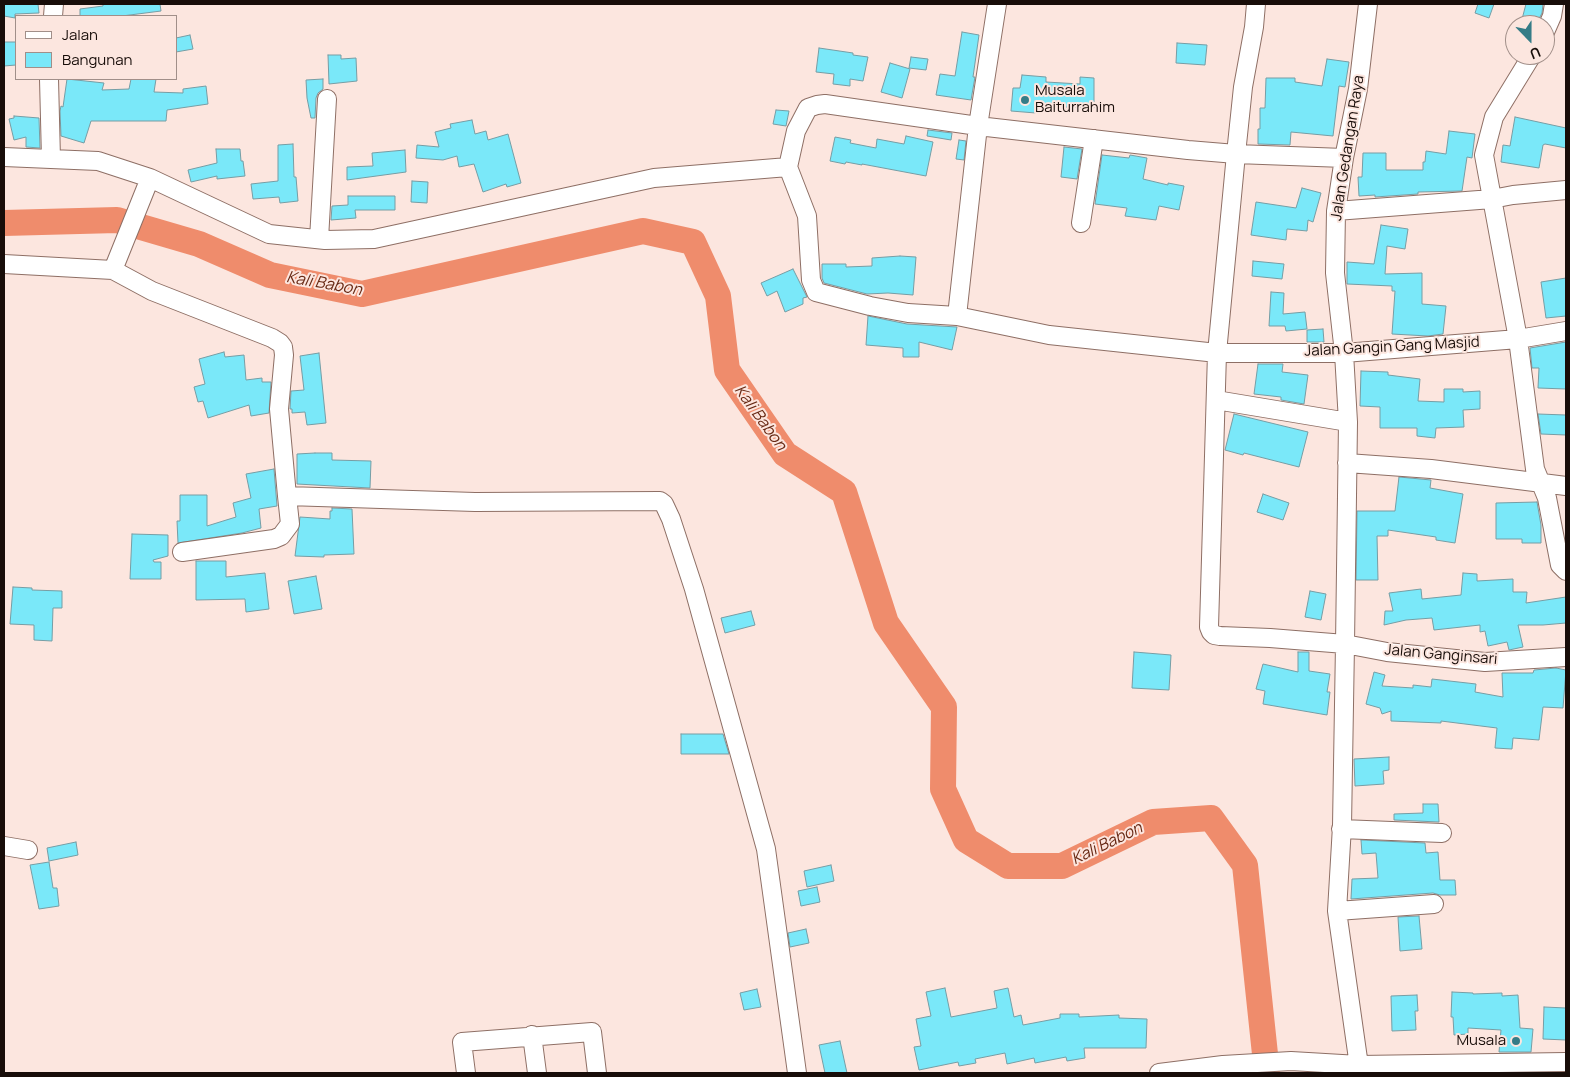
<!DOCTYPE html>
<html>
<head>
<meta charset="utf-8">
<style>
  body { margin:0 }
  #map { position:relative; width:1570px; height:1077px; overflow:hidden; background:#fce6df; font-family:Manrope,sans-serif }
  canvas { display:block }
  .frame { position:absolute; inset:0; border:5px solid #180d09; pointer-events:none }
  .legend { position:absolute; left:15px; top:15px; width:162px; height:65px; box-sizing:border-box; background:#fce6df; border:1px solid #a18f89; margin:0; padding:6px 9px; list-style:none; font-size:15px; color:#180d09 }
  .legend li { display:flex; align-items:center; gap:10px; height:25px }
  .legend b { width:25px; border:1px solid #a18f89 }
  .north { position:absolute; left:1505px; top:15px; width:50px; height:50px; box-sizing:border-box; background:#fce6df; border:1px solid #a18f89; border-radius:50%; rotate:158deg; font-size:14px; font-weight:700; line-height:20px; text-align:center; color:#180d09 }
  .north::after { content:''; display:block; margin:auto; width:18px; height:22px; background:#357c87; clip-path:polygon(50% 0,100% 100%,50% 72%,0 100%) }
</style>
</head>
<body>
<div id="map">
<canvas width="1570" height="1077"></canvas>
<div class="frame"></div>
<ul class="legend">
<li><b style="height:6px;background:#fff"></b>Jalan</li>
<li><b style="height:14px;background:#7ae8f9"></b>Bangunan</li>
</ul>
<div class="north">U</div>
</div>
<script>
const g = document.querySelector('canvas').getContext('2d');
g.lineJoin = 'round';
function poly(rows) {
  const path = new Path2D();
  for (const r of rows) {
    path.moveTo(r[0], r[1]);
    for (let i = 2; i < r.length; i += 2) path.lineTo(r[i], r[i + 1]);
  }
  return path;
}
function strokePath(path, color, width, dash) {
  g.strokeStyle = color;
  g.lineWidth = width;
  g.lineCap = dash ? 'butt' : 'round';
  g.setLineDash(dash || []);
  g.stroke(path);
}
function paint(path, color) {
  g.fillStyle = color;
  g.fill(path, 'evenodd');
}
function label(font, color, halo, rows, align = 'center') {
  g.font = font + ' Manrope,sans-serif';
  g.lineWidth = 4;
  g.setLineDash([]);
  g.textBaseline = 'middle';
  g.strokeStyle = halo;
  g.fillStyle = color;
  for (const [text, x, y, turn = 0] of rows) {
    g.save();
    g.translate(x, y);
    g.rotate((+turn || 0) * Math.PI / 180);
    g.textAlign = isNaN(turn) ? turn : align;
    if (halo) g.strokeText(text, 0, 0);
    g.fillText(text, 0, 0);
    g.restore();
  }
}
const river = poly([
  [4,223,117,220,199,244,270,275,362,294,643,231,693,242,718,296,727,370,785,454,844,492,886,623,944,707,943,789,966,840,1008,866,1062,866,1153,822,1211,818,1245,865,1267,1073]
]);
const building = poly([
  [4,4,38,4,39,13,15,14,15,18,4,16,4,4],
  [103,4,160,4,161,11,122,16,80,16,80,9,103,6,103,4],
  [1478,4,1494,4,1489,18,1475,13,1478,4],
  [1526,4,1543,4,1542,13,1536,25,1521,23,1526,4],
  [962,32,979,35,973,77,975,77,971,100,936,95,940,74,955,76,962,32],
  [190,35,193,49,176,52,176,38,190,35],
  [4,42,16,42,16,65,4,66,4,42],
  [1177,43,1207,45,1205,65,1176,63,1177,43],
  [819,48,853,53,853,55,868,57,863,81,850,79,850,86,833,84,834,74,816,72,819,48],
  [328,55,341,55,341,59,356,58,357,81,329,84,328,55],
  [911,57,928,59,926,70,909,68,911,57],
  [1327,59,1349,62,1345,87,1339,86,1333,136,1291,132,1290,145,1258,144,1258,129,1260,129,1260,108,1265,108,1266,78,1295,78,1295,82,1322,86,1327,59],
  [890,63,910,69,902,98,881,92,890,63],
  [1022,75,1046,77,1046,82,1080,84,1080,77,1094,78,1094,108,1036,106,1036,113,1011,111,1013,88,1020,88,1022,75],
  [67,79,104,83,102,90,129,89,131,79,156,79,154,92,183,93,183,89,206,86,208,104,167,110,166,121,91,121,84,143,61,136,60,111,61,106,63,107,67,79],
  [323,79,323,89,318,93,316,98,315,118,311,118,307,98,306,80,323,79],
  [776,110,789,111,786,126,773,124,776,110],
  [14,116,39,118,40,148,26,147,26,137,14,140,9,119,14,118,14,116],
  [1515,117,1566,128,1566,148,1545,144,1543,145,1539,168,1501,162,1503,145,1510,146,1515,117],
  [472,120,475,134,486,131,488,140,508,134,521,183,507,187,506,184,483,192,474,164,459,167,457,156,443,160,416,158,417,145,439,147,435,132,451,128,450,124,472,120],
  [928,130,952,133,951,140,927,136,928,130],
  [1449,131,1475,134,1472,158,1467,157,1462,191,1418,192,1418,194,1375,197,1375,195,1359,196,1358,177,1362,177,1363,153,1386,153,1386,170,1423,170,1423,162,1425,162,1426,151,1446,154,1449,131],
  [906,136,933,142,926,176,862,164,862,165,846,162,845,164,830,161,835,137,851,140,850,143,876,148,877,139,904,144,906,136],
  [959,140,966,141,964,160,956,159,959,140],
  [293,144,294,177,296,177,298,201,280,203,279,197,253,199,251,184,278,181,278,145,293,144],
  [1064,147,1082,149,1077,179,1061,177,1064,147],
  [216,149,240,149,241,161,243,161,245,176,217,179,217,176,191,182,188,170,217,163,216,149],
  [405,150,406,172,347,180,347,167,373,166,372,153,405,150],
  [1102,155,1129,158,1130,155,1147,158,1143,179,1168,185,1168,183,1184,186,1179,210,1159,206,1156,220,1125,216,1127,208,1095,204,1102,155],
  [412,181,428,182,427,203,411,202,412,181],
  [1302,188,1321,193,1313,222,1308,220,1307,231,1287,229,1286,240,1251,235,1256,202,1296,208,1302,188],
  [348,196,395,196,395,210,355,210,356,218,331,220,332,206,348,205,348,196],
  [1381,225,1408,229,1405,249,1387,246,1385,274,1422,273,1422,304,1446,306,1443,334,1428,336,1392,334,1395,291,1392,291,1392,286,1347,284,1347,262,1374,264,1381,225],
  [900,256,916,257,913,295,888,293,867,294,824,283,822,278,822,264,846,264,846,267,872,266,872,258,900,256],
  [1253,261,1284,264,1282,279,1252,276,1253,261],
  [793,269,807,297,803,298,803,304,785,312,777,291,767,296,761,283,793,269],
  [1566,278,1566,316,1546,318,1541,282,1566,278],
  [1271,292,1284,293,1283,314,1305,312,1307,329,1286,331,1285,326,1269,326,1271,292],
  [868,316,907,324,957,327,952,350,919,342,919,357,903,357,903,348,866,345,868,316],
  [1323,329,1324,342,1307,342,1307,330,1323,329],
  [1566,342,1566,389,1538,388,1539,368,1532,368,1530,348,1566,342],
  [224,352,225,357,244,355,246,380,262,378,262,382,271,382,269,413,251,416,249,405,208,418,203,401,198,402,194,387,205,384,199,359,224,352],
  [319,353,326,423,307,425,305,412,292,413,292,409,290,409,291,391,304,390,300,356,319,353],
  [1258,364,1283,364,1282,372,1308,375,1304,404,1281,400,1281,397,1254,394,1258,364],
  [1361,371,1388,372,1388,375,1420,379,1418,401,1444,402,1444,389,1463,389,1463,392,1480,391,1480,409,1463,410,1464,427,1436,428,1435,438,1417,436,1417,428,1380,428,1380,407,1360,406,1361,371],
  [1234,414,1308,432,1299,467,1244,453,1243,455,1225,450,1234,414],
  [1538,414,1566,415,1566,435,1541,434,1538,414],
  [315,453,332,453,332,460,371,461,370,488,297,484,297,454,315,453],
  [274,469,277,506,259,509,261,528,242,533,178,543,177,521,180,521,180,495,207,495,207,526,236,517,233,503,251,498,246,474,274,469],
  [1399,477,1431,480,1430,488,1463,494,1455,543,1436,540,1436,537,1388,530,1388,536,1377,536,1378,580,1356,580,1357,511,1395,511,1399,477],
  [1263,494,1289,503,1283,520,1257,512,1263,494],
  [1537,502,1541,525,1541,543,1522,543,1522,539,1496,539,1496,503,1537,502],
  [332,508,352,509,354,554,324,555,324,557,295,556,300,517,330,519,330,511,332,511,332,508],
  [132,534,168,535,168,556,153,560,154,562,161,562,161,579,130,579,132,534],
  [196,561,226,561,226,577,265,573,269,609,246,612,245,599,196,600,196,561],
  [1463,573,1477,574,1477,581,1513,579,1513,592,1527,592,1526,603,1566,597,1566,623,1543,625,1518,625,1523,647,1509,650,1507,642,1488,646,1485,631,1480,632,1480,625,1434,630,1432,618,1406,620,1384,625,1385,611,1393,611,1389,593,1421,589,1422,599,1461,595,1463,573],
  [316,576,322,609,294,614,288,581,316,576],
  [13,587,32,588,32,590,62,591,62,608,53,608,52,641,34,640,34,625,10,624,13,587],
  [1310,591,1326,594,1321,620,1305,617,1310,591],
  [751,611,755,625,725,633,721,618,751,611],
  [1134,652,1171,655,1169,690,1132,688,1134,652],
  [1298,652,1309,652,1309,671,1330,674,1327,692,1330,692,1327,715,1263,704,1265,691,1256,689,1263,664,1298,672,1298,652],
  [1556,668,1566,670,1563,708,1543,707,1539,740,1513,738,1512,749,1495,748,1497,728,1441,721,1441,723,1391,721,1391,711,1382,714,1380,708,1366,704,1374,672,1385,675,1382,686,1413,688,1413,685,1431,687,1432,679,1476,684,1475,692,1503,697,1502,673,1533,673,1534,670,1556,668],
  [681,734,723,734,729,754,681,754,681,734],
  [1389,757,1389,770,1383,771,1384,784,1355,786,1354,759,1389,757],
  [1423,804,1438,804,1439,822,1394,820,1394,814,1423,813,1423,804],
  [1361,840,1425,843,1426,853,1438,852,1440,880,1455,880,1456,895,1440,895,1433,893,1351,899,1352,879,1378,878,1376,853,1362,854,1361,840],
  [76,842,78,855,49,861,47,848,76,842],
  [49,862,53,888,57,888,59,906,39,909,30,865,49,862],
  [831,865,834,881,807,887,804,871,831,865],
  [817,887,820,902,801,906,798,891,817,887],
  [1419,916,1422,949,1400,951,1398,917,1419,916],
  [806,929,809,943,790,947,788,933,806,929],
  [945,988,951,1017,997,1008,994,991,1008,988,1014,1017,1021,1015,1023,1025,1060,1018,1060,1014,1079,1014,1079,1017,1119,1015,1119,1018,1147,1019,1146,1048,1084,1048,1085,1058,1067,1061,1066,1057,1035,1063,1034,1058,1007,1064,1005,1053,975,1059,976,1063,959,1066,958,1062,919,1070,914,1047,921,1046,916,1019,931,1016,926,992,945,988],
  [757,989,761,1007,744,1010,740,993,757,989],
  [1452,992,1473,993,1473,994,1502,993,1502,996,1518,995,1520,1028,1533,1029,1531,1052,1499,1052,1501,1030,1468,1028,1468,1034,1454,1035,1453,1017,1451,1017,1452,992],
  [1417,995,1418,1011,1415,1011,1416,1030,1392,1031,1391,996,1417,995],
  [1544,1007,1566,1008,1566,1040,1543,1039,1544,1007],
  [840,1041,847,1073,825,1073,819,1045,840,1041]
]);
const minor = poly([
  [1256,4,1254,27,1243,87,1236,154,1217,353,1209,627,1211,632,1214,635,1220,636,1270,638,1345,644,1387,652,1485,662,1566,657],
  [53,16,54,4],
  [1545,32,1552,16,1554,4],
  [1532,55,1494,117,1484,155,1518,339,1535,469,1547,498,1560,565,1566,571],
  [49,79,51,159],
  [4,157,98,161,150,178,269,234,325,240,374,239,654,178,788,167],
  [1344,158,1236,154,1188,150,978,126,825,104,817,105,808,108,796,131,788,167,807,216,811,280,816,292,870,306,908,313,957,316,1049,335,1217,353,1344,353,1518,339,1566,331],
  [150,178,113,270,152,291,272,338,280,343,283,347,284,355,279,409,287,496],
  [1336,211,1492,199,1513,195,1566,190],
  [1081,223,1094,139],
  [319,239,327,99],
  [4,264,113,270],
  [957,316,978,126,997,4],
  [1216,400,1348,422],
  [1347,463,1431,469,1566,486],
  [182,552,274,539,281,536,290,524,287,496,475,502,660,501,664,504,671,519,694,589,766,849,797,1073],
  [1341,829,1442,833],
  [4,846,28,850],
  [1337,911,1434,904],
  [532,1035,537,1073],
  [466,1073,462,1042,592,1032,597,1073],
  [1159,1073,1223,1065,1291,1061,1359,1065,1566,1062],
  [1360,1073,1337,911,1342,826,1345,644,1348,422,1344,353,1335,273,1336,211,1344,158,1358,89,1368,4]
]);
const markers = [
  [1025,100,5,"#357c87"],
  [1516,1041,5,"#357c87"]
];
const poiNames = [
  ["Musala",1035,91],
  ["Baiturrahim",1035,108],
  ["Musala",1506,1041,"right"]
];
const streetNames = [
  ["Jalan Gedangan Raya",1348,148,-81],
  ["Jalan Gangin Gang Masjid",1392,347,-3],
  ["Jalan Ganginsari",1441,655,5]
];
const waterNames = [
  ["Kali Babon",324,284,10],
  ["Kali Babon",760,418,54],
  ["Kali Babon",1107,844,-26]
];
strokePath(river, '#ef8c6c', 26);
paint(building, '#7ae8f9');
strokePath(building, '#769da4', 1);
strokePath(minor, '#8e6f65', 20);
strokePath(minor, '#fff', 18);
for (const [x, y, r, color] of markers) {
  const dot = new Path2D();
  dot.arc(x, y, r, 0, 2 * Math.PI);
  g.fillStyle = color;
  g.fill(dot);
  strokePath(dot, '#fce6df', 2);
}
label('15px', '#180d09', '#fce6df', poiNames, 'left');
label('15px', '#180d09', '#fce6df', streetNames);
label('italic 16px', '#682914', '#fce6df', waterNames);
</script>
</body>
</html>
